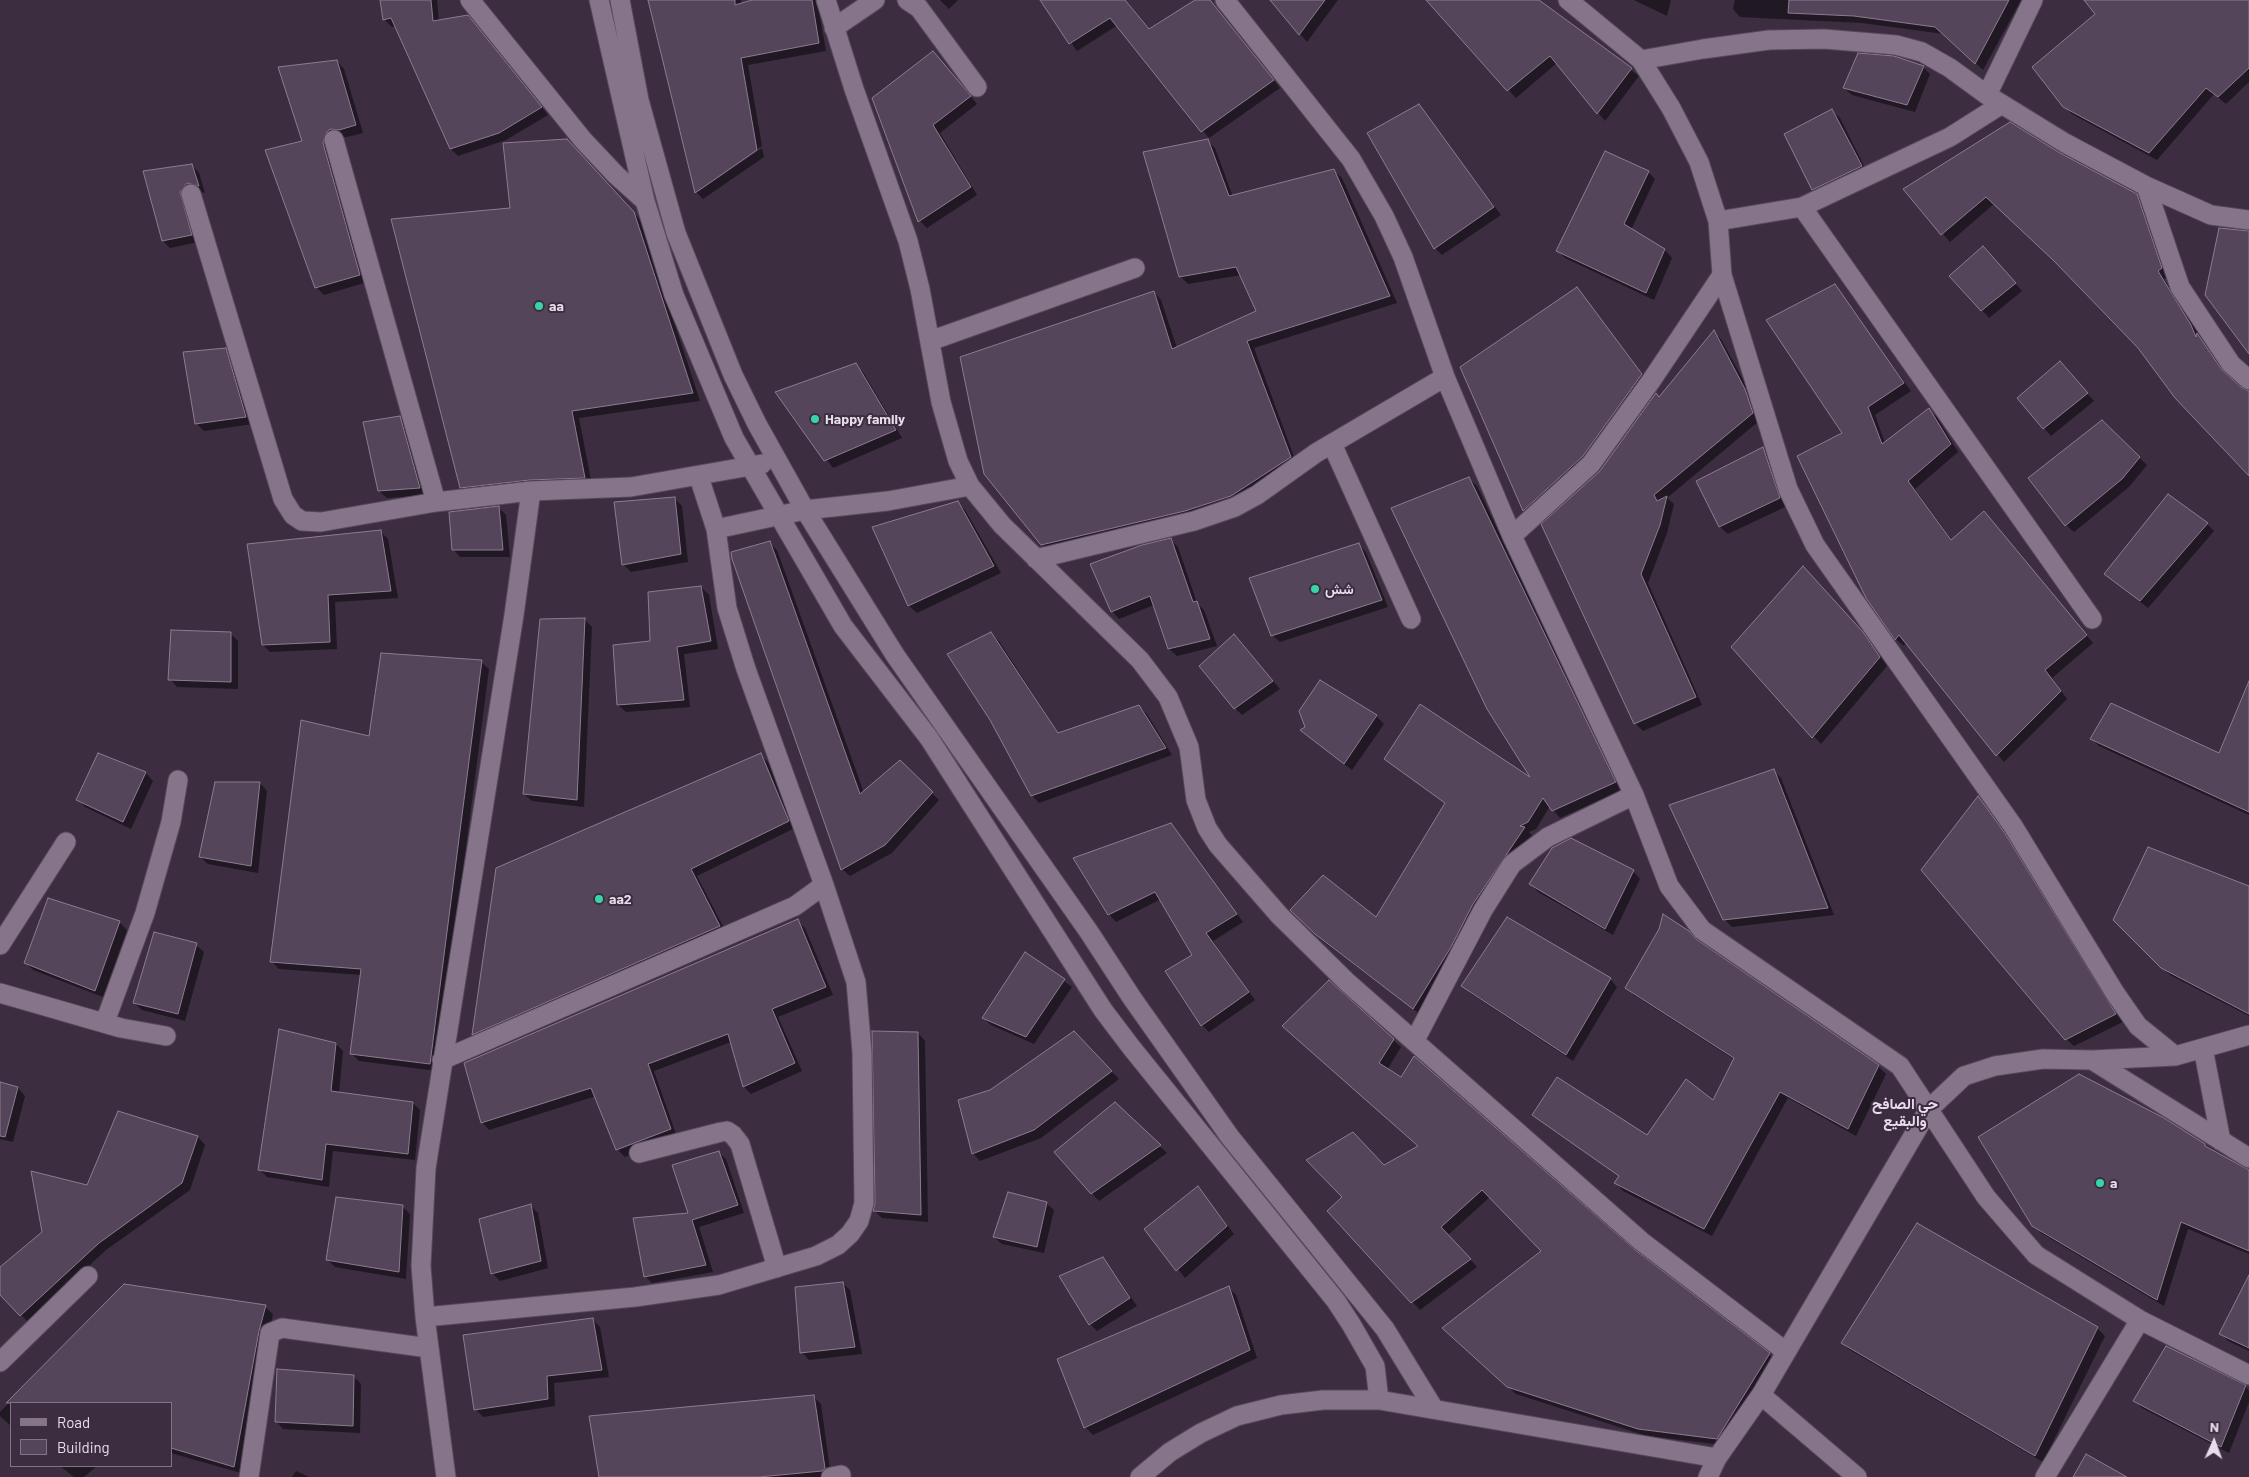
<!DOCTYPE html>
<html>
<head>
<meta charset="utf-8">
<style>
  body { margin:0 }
  #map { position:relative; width:2249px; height:1477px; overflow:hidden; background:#3c2d41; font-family:Barlow,sans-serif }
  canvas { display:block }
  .legend { position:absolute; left:10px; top:1402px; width:162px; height:65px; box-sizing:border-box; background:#3c2d41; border:1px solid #817485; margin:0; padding:6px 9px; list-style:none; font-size:15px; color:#e8deeb }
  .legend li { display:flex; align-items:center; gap:10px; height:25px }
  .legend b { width:25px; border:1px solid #817485 }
  .north { position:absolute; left:2189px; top:1417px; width:50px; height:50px; -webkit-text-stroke:4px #3c2d41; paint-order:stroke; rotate:2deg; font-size:14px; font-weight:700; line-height:20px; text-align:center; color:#e8deeb }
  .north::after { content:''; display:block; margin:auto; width:18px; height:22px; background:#e8deeb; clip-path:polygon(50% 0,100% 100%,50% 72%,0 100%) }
</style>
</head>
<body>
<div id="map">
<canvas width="2249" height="1477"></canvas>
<ul class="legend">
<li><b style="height:6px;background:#86748b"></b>Road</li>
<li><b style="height:14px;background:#55455a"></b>Building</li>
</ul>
<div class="north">N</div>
</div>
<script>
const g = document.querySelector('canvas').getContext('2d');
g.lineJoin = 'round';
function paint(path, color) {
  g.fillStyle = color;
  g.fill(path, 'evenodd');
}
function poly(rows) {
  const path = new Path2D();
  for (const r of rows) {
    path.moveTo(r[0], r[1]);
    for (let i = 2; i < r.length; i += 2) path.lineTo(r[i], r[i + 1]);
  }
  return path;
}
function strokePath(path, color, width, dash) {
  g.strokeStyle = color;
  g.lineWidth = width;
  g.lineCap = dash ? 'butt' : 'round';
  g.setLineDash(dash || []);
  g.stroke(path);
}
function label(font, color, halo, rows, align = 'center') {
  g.font = font + ' Barlow,Vazirmatn,sans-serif';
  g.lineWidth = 4;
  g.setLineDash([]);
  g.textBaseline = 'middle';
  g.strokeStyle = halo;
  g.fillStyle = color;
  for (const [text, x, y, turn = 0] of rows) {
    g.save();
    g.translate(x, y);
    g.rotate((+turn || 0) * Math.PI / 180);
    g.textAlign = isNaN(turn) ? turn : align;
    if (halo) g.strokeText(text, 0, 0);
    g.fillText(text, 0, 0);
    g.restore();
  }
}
const shadow = poly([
  [381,0,437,0,439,22,475,24,548,115,506,140,458,156,451,149,395,26,392,27,384,19],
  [649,0,741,0,742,4,757,0,817,0,826,51,748,65,762,146,699,188,699,191,762,148,764,157,703,199,696,192],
  [940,0,958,0,949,9],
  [1041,0,1125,0,1150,30,1198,0,1209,0,1280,88,1209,138,1118,25,1077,51],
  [1272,0,1338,0,1307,42],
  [1428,0,1537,0,1639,76,1605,121,1557,63,1516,98],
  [1634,0,1671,0,1667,16],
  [1735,0,2021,0,1983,70,1944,34,1862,23,1740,17,1733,9],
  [2085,0,2249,0,2249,82,2226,104,2214,94,2157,160,2072,114,2064,106,2096,15],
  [940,60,977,104,940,133,977,195,927,228,920,221],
  [337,61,344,69,363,133,347,137,338,136,367,282,324,295,316,287,304,142],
  [1923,67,1930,74,1915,112,1852,95,1844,88],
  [1419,106,1501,215,1442,255,1435,248],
  [1832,111,1840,118,1868,174,1820,197,1813,189],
  [1207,141,1215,148,1233,197,1334,171,1342,178,1397,303,1254,348,1297,465,1239,503,1050,552,1042,544,1154,292,1161,300,1177,348,1258,312,1241,275,1188,284,1180,276],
  [574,148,641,221,700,401,579,418,592,485,469,495,461,487,511,209],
  [2059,154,2136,195,2144,203,2169,276,2164,279,2229,379,2241,390,2249,392,2249,474,2139,347,2059,264,1995,203,1950,242,1905,190],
  [192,165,199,173,205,193,195,190,198,242,170,248,163,241,145,172],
  [1648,172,1655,179,1631,230,1665,250,1672,258,1654,300,1565,258,1557,250],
  [1990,255,2022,291,1989,318,1982,310],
  [1834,286,1911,391,1875,415,1885,443,1929,410,1937,417,1958,452,1915,489,1952,540,1991,520,2093,643,2052,678,2067,699,2004,762,1907,642,1904,646,1896,639,1867,597,1844,434],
  [1577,289,1649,382,1590,464,1531,517,1524,510,1462,367],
  [1714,332,1721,339,1753,398,1759,421,1667,498,1674,504,1667,533,1648,583,1702,705,1643,731,1635,723,1601,472],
  [225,349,233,357,253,424,204,431,196,423],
  [855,365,863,372,902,438,833,468,777,392],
  [2067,371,2094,401,2051,436,2044,428],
  [400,418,407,425,427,495,387,498,379,491],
  [2101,422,2147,465,2129,487,2074,532,2066,525],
  [1763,448,1770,456,1787,506,1728,534,1720,527,1698,481],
  [1469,479,1477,486,1622,790,1560,818,1550,806,1536,829,1529,832,1532,835,1481,912,1421,1015,1324,942,1292,910,1377,919,1446,804,1386,759,1534,781],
  [674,498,682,506,688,562,631,572,623,564],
  [957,502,965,510,1001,573,917,613,909,606,873,528],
  [498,507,506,515,510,557,460,557,453,549],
  [2207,524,2214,531,2148,608,2106,574],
  [380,531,388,539,398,598,335,602,337,649,270,652,263,645],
  [1171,540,1178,547,1197,603,1204,610,1217,646,1177,656,1169,649,1154,605,1119,619,1112,611],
  [770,543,777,550,864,793,900,762,939,800,892,853,850,876,842,869],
  [1358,544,1366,552,1388,607,1280,642,1272,635],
  [1811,575,1870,641,1887,666,1821,744,1732,647],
  [701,587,709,595,718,649,684,654,690,707,626,712,618,705,651,643],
  [584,619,592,627,584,807,532,801,524,794],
  [230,633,238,641,238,689,177,687,170,679],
  [991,633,999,641,1059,734,1139,706,1147,714,1172,755,1039,803,1032,795],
  [1234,636,1280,689,1242,715,1235,708],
  [481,662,489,669,437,1071,359,1061,352,1054,362,975,279,969,271,961,370,737],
  [1320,681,1376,716,1384,724,1352,770,1309,737,1307,727],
  [2249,683,2249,815,2099,746,2092,739,2220,755],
  [99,755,146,773,153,781,131,829,85,807,78,800],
  [760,755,768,762,795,828,697,876,727,934,481,1041,474,1034],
  [1773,771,1781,778,1834,915,1732,927,1724,919],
  [260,783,267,791,258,873,208,864,200,857],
  [1978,798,2011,841,2123,1022,2074,1046,2066,1039],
  [1170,824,1243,922,1213,941,1255,1000,1209,1032,1202,1025,1193,956,1161,899,1116,922,1109,914],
  [1633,871,1640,879,1613,935,1538,892,1531,884],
  [2249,888,2249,1016,2170,975,2114,920],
  [797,921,805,928,833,995,778,1017,802,1071,751,1094,744,1087,731,1042,654,1071,677,1137,625,1157,617,1149,596,1096,489,1130,482,1122],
  [119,922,127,930,103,997,33,970,26,963],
  [1698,942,1878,1066,1886,1074,1856,1136,1788,1098,1712,1236,1623,1191,1616,1183,1620,1177,1534,1115,1648,1137,1714,1102,1735,1060,1634,995,1627,988],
  [196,945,204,952,185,1021,142,1010,134,1003],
  [1025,953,1072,987,1034,1044,991,1025,983,1018],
  [1610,979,1617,987,1573,1061,1470,993,1463,986],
  [918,1033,925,1041,928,1222,882,1218,875,1211],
  [1074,1033,1119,1079,1041,1138,980,1161,973,1153,991,1091],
  [1291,1033,1393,1040,1401,1047,1387,1070,1633,1250,1769,1354,1776,1362,1724,1445,1647,1436,1516,1394,1451,1335,1543,1251,1490,1197,1448,1235,1477,1267,1420,1310,1329,1211,1384,1166,1419,1147],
  [336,1044,343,1051,339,1093,413,1103,420,1110,415,1160,333,1151,329,1187,267,1177,259,1169],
  [0,1083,18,1088,25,1096,13,1142,0,1139],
  [1115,1104,1167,1153,1099,1201,1055,1152],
  [119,1113,198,1137,205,1145,190,1190,106,1250,28,1322,0,1293,0,1269,43,1233,87,1187],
  [2204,1145,2249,1171,2249,1254,2188,1229,2164,1306,2041,1233,2033,1225],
  [718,1152,726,1159,744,1213,699,1227,713,1272,652,1283,645,1276,689,1214],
  [1198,1188,1234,1234,1185,1278,1146,1229],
  [1046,1203,1054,1210,1044,1253,1002,1244,994,1237],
  [402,1206,410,1214,406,1279,335,1267,327,1259],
  [531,1206,538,1213,548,1268,500,1281,492,1273],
  [1103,1258,1137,1306,1097,1331,1090,1324],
  [2249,1278,2249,1351,2228,1341,2221,1333],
  [842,1283,850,1290,862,1354,809,1360,802,1352],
  [125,1285,265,1307,273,1314,241,1473,171,1453,171,1403,11,1403,11,1426,0,1416,0,1412],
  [1229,1288,1236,1295,1257,1358,1093,1435,1086,1428,1059,1360],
  [593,1320,600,1327,609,1377,554,1383,555,1406,483,1417,476,1409],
  [2097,1328,2105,1336,2043,1462,1850,1350,1842,1343],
  [353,1376,361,1384,360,1433,283,1429,276,1421],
  [2245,1386,2249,1391,2249,1402,2229,1453,2142,1408,2135,1401],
  [814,1397,821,1404,831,1477,600,1477],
  [60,1466,97,1466,84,1477,74,1477],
  [296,1471,309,1477,292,1477]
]);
const building = poly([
  [380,0,431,0,433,21,468,15,542,107,499,133,450,149,391,18,383,20,380,0],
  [648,0,735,0,735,5,752,0,812,0,819,43,741,58,757,150,695,193,648,0],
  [1040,0,1125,0,1149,29,1195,0,1210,0,1274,80,1201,132,1110,18,1069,44,1040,0],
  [1270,0,1325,0,1299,35,1270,0],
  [1426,0,1539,0,1632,68,1597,114,1550,56,1507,91,1426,0],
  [1789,0,2009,0,1975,64,1935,27,1854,16,1788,13,1789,0],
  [2084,0,2249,0,2249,68,2218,97,2206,88,2149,153,2063,107,2032,67,2095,14,2084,0],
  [933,51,971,96,933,125,971,187,918,222,872,98,933,51],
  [1858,53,1894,56,1924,66,1907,105,1843,88,1858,53],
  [337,60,356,125,339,130,330,129,326,133,323,143,360,275,315,288,265,150,302,141,278,67,337,60],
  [1419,104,1494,207,1434,249,1367,133,1419,104],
  [1832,109,1862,166,1812,190,1784,134,1832,109],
  [2010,122,2060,153,2137,194,2162,268,2158,271,2191,325,2196,337,2197,333,2222,370,2242,388,2249,391,2249,476,2175,398,2138,348,2054,261,1986,197,1941,235,1903,189,2010,122],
  [567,139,634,212,693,393,572,411,585,478,530,480,460,488,391,219,510,208,503,143,567,139],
  [1208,139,1229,196,1334,169,1390,296,1247,341,1291,457,1231,496,1185,511,1041,545,984,474,960,357,1154,291,1172,349,1256,311,1236,267,1179,277,1143,152,1208,139],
  [1605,151,1649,171,1624,224,1665,249,1646,293,1556,251,1605,151],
  [192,164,199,186,187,183,180,192,192,235,162,241,143,171,192,164],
  [2219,228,2249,231,2249,354,2205,295,2219,228],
  [1983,246,2016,283,1981,311,1949,276,1983,246],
  [1835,284,1904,383,1868,407,1882,444,1929,408,1951,444,1908,481,1951,540,1984,511,2087,635,2045,670,2061,691,1996,756,1899,635,1895,640,1866,598,1797,456,1842,433,1766,320,1835,284],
  [1577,287,1642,374,1583,456,1523,511,1460,367,1577,287],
  [1714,330,1745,389,1753,413,1654,495,1657,501,1667,496,1660,525,1641,574,1696,697,1634,724,1541,524,1600,471,1656,393,1659,397,1714,330],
  [226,348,246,417,195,424,183,352,226,348],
  [2060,361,2088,393,2043,429,2017,398,2060,361],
  [856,363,896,430,824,461,775,392,856,363],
  [400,416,420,488,378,491,363,422,400,416],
  [2102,420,2140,457,2122,479,2065,526,2028,478,2102,420],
  [1763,447,1780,498,1719,527,1696,481,1763,447],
  [1469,477,1616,782,1552,811,1543,798,1528,822,1520,826,1525,827,1473,904,1451,947,1413,1009,1315,934,1290,910,1323,875,1376,917,1445,803,1384,759,1420,704,1530,777,1487,709,1391,508,1469,477],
  [2168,494,2208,523,2140,601,2104,574,2168,494],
  [675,497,681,554,622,565,614,502,675,497],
  [958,501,994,566,908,606,872,527,958,501],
  [499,506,503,550,452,550,449,512,499,506],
  [381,530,391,591,328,595,330,642,262,645,247,544,381,530],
  [1171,538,1193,602,1197,601,1210,639,1168,649,1150,596,1111,612,1090,564,1142,545,1171,538],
  [770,541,860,794,900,760,933,792,885,845,841,870,732,559,731,552,770,541],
  [1359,543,1382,600,1271,636,1249,578,1359,543],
  [1803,566,1863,632,1880,657,1812,738,1731,647,1803,566],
  [701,586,711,641,677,647,684,700,617,705,613,645,650,641,648,592,701,586],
  [585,618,577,800,523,794,540,619,585,618],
  [171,630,231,632,231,682,168,680,171,630],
  [991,632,1058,733,1139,705,1166,748,1031,796,990,720,947,654,991,632],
  [1234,634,1273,681,1234,709,1199,666,1234,634],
  [381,653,482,660,430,1064,350,1054,361,969,270,962,301,720,369,736,381,653],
  [1320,680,1377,715,1344,764,1300,730,1305,727,1299,711,1320,680],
  [2249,681,2249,812,2090,739,2111,703,2219,753,2249,681],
  [98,753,146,772,123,822,76,800,98,753],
  [761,753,789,821,691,869,720,926,472,1035,496,868,761,753],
  [1774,769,1828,908,1723,920,1669,805,1774,769],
  [215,782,260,782,251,866,199,857,215,782],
  [1978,796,2004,832,2116,1014,2065,1040,1921,870,1978,796],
  [1171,823,1237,914,1206,933,1249,992,1201,1026,1165,971,1192,955,1155,892,1108,915,1073,858,1171,823],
  [1571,838,1634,870,1605,929,1529,884,1552,848,1571,838],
  [2148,847,2249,886,2249,1014,2161,968,2113,920,2148,847],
  [48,898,120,921,95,991,24,963,48,898],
  [1663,914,1689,931,1696,939,1879,1065,1848,1129,1780,1092,1704,1229,1614,1183,1619,1176,1532,1115,1557,1077,1647,1135,1686,1079,1713,1100,1734,1058,1625,988,1659,929,1663,914],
  [1507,917,1611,978,1566,1055,1461,986,1507,917],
  [798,919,826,987,772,1009,795,1063,743,1087,728,1034,648,1064,671,1129,616,1150,591,1088,481,1123,464,1063,798,919],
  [154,932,197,943,178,1014,133,1003,154,932],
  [1025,952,1065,979,1026,1037,982,1018,1025,952],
  [1329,980,1394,1039,1379,1063,1401,1077,1414,1056,1634,1249,1770,1353,1717,1439,1638,1429,1507,1387,1442,1328,1541,1251,1482,1190,1441,1227,1471,1259,1411,1303,1327,1211,1342,1197,1306,1160,1353,1132,1384,1165,1418,1146,1282,1026,1329,980],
  [279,1029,336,1043,331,1091,413,1102,408,1154,326,1144,322,1180,258,1170,279,1029],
  [872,1031,918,1032,921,1215,873,1211,875,1203,872,1031],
  [1074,1031,1112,1071,1034,1130,972,1154,958,1100,990,1090,1074,1031],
  [2079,1074,2164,1118,2205,1144,2205,1146,2249,1170,2249,1251,2181,1222,2157,1300,2032,1226,1978,1137,2079,1074],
  [0,1082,18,1087,5,1137,0,1136,0,1082],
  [1115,1102,1161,1145,1091,1194,1054,1152,1115,1102],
  [118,1111,198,1136,182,1183,99,1243,20,1316,0,1295,0,1267,42,1232,31,1171,87,1185,118,1111],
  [719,1151,738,1205,692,1220,706,1265,644,1277,633,1218,688,1213,672,1165,719,1151],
  [1198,1186,1227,1226,1176,1271,1144,1229,1198,1186],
  [1008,1192,1047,1202,1037,1247,993,1237,1008,1192],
  [336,1197,403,1205,399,1272,326,1260,336,1197],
  [531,1204,541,1261,491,1274,479,1219,531,1204],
  [1917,1223,2098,1327,2035,1456,1841,1343,1917,1223],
  [1103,1257,1130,1298,1089,1325,1059,1276,1103,1257],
  [2249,1275,2249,1348,2219,1334,2249,1275],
  [843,1282,855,1347,800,1353,795,1287,843,1282],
  [124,1284,266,1305,259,1331,234,1467,171,1448,171,1403,6,1403,124,1284],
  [1229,1286,1250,1350,1084,1428,1057,1359,1229,1286],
  [593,1318,602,1370,547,1376,548,1399,474,1410,463,1335,593,1318],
  [2166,1346,2246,1385,2221,1447,2133,1401,2166,1346],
  [277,1369,354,1375,353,1426,275,1422,277,1369],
  [814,1395,825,1468,822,1471,759,1477,599,1477,589,1416,814,1395],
  [2086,1454,2127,1477,2073,1477,2086,1454]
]);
const minor = poly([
  [470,0,583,140,616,175,645,201],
  [599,0,645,201,674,295,734,438,843,626,929,738,1103,1010,1131,1047,1336,1301,1351,1324,1375,1366,1379,1400],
  [620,0,639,100,676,233,733,375,757,424,805,510,895,655,1089,932,1132,998,1230,1137,1385,1329,1434,1409],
  [826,0,854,89,908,241,920,289,941,402,958,461,970,486,1002,525,1140,660,1168,697,1189,747,1196,800,1207,828,1218,845,1279,915,1348,983,1641,1241,1785,1351],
  [907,0,919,8,977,87],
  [1225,0,1351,159,1384,216,1403,257,1445,377,1512,536,1634,795,1669,886,1702,930,1900,1066,1986,1197,2036,1255,2140,1320,2249,1375],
  [1568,0,1641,60,1671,108,1699,162,1718,221,1722,275,1788,489,1815,545,2013,826,2115,993,2138,1026,2175,1056],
  [834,28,875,0],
  [1641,60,1703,49,1769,40,1824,39,1896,45,1922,52,1950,68,1987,95,2065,143,2146,186,2211,215,2249,220],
  [1987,95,2033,0],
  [334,140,436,502],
  [2146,186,2180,287,2231,364,2249,380],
  [191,194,283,499,293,515,302,521,321,522,436,502,531,491,631,487,762,464],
  [1802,207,2092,619],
  [1718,221,1802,207,1950,137,2002,104],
  [930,341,1135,268],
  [1332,444,1411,619],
  [716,529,805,510,888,501,970,486],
  [1512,536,1591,464,1651,381,1722,275],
  [1036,559,1194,521,1235,507,1257,495,1316,453,1445,377],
  [0,945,66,842],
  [0,993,121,1028,166,1036],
  [105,1022,145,913,171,822,178,780],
  [1415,1040,1483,910,1512,864,1548,837,1634,795],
  [2203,1048,2221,1141],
  [442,1060,795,906,824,885,746,669,727,608,716,529,699,477],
  [2092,1060,2249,1158],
  [639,1153,721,1132,727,1131,733,1135,740,1144,777,1268],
  [425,1317,635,1297,719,1285,816,1256,838,1245,850,1234,859,1221,864,1203,862,1052,856,982,824,885],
  [0,1362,88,1276],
  [1761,1395,1857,1477],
  [249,1477,270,1333,282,1328,429,1348],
  [446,1477,425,1317,421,1266,426,1168,514,615,531,491],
  [831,1477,841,1475],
  [1140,1477,1170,1452,1201,1433,1237,1416,1281,1405,1323,1400,1379,1400,1717,1458,1761,1395,1929,1109,1964,1076,1995,1066,2043,1059,2092,1060,2175,1056,2249,1035],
  [1708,1477,1717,1458],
  [2045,1477,2140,1320]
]);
const markers = [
  [539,306,5,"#36d4a7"],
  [815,419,5,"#36d4a7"],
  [1315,589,5,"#36d4a7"],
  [599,899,5,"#36d4a7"],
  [2100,1183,5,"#36d4a7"]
];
const poiNames = [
  ["aa",549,306],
  ["Happy family",825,419],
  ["شش",1325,589],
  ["aa2",609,899],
  ["a",2110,1183]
];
const neighbourhoodNames = [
  ["حي الصافح",1905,1104],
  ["والبقيع",1905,1121]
];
paint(shadow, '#0007');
paint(building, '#55455a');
strokePath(building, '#8d7b92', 1);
strokePath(minor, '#56495a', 21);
strokePath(minor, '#86748b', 19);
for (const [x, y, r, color] of markers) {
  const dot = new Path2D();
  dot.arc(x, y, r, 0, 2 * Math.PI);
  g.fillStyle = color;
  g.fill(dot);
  strokePath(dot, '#3c2d41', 2);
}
label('bold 14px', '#e8deeb', '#3c2d41', poiNames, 'left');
label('bold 15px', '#e8deeb', '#3c2d41', neighbourhoodNames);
</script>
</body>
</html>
